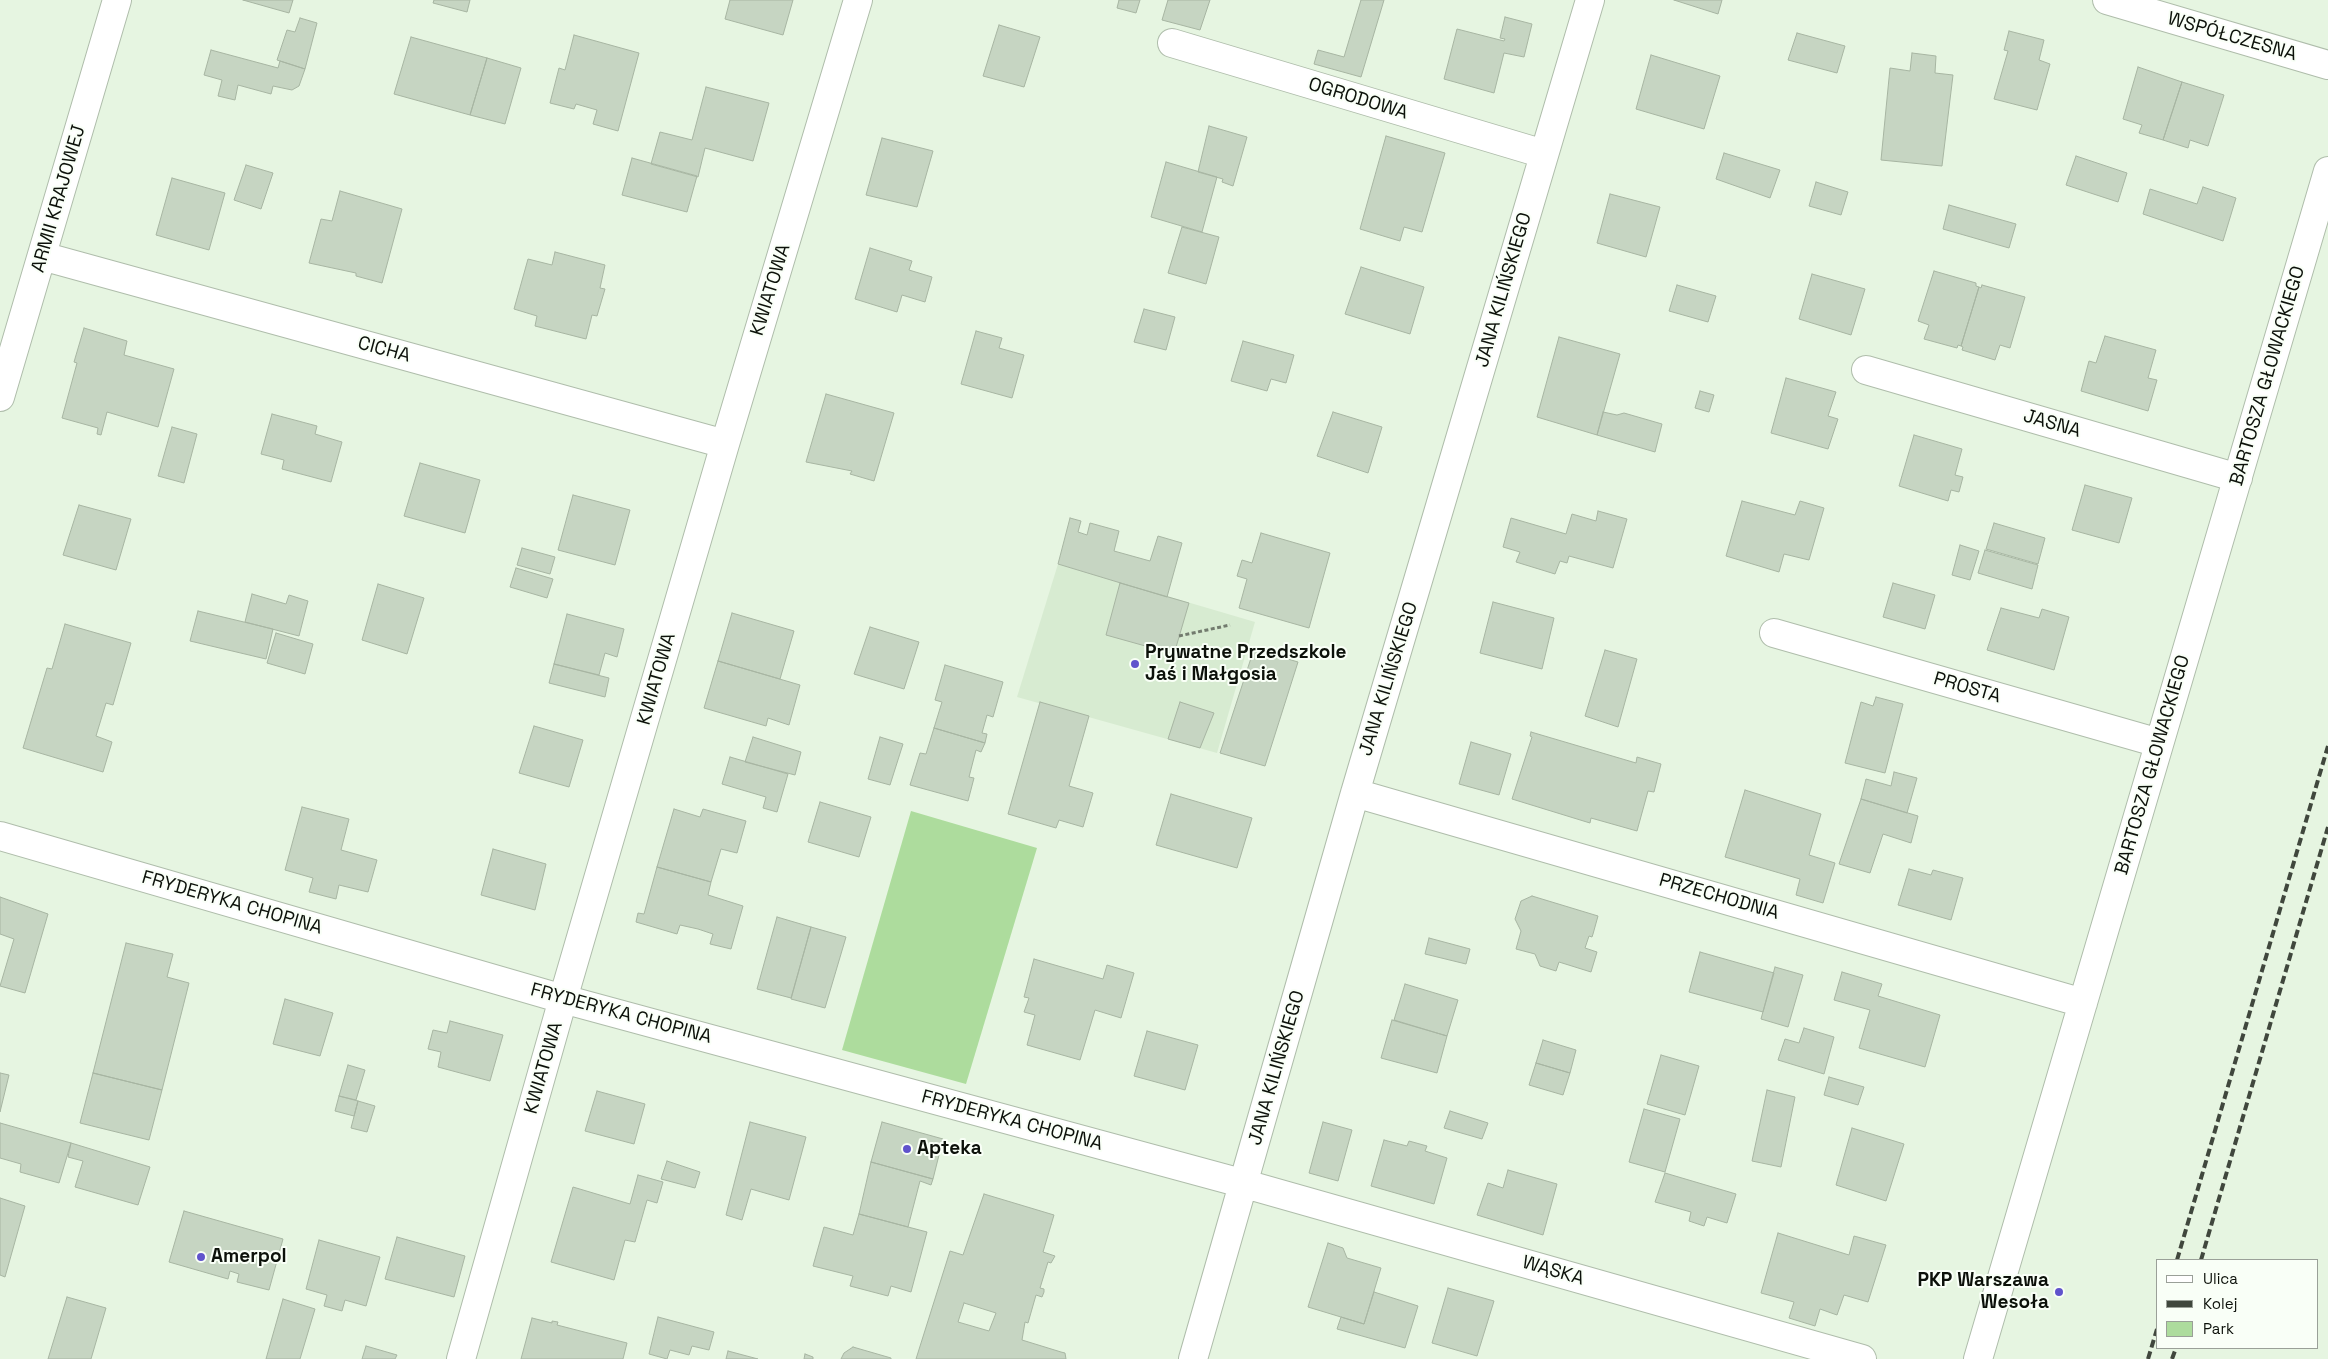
<!DOCTYPE html>
<html>
<head>
<meta charset="utf-8">
<style>
  body { margin:0 }
  #map { position:relative; width:2328px; height:1359px; overflow:hidden; background:#e6f5e1; font-family:"Space Grotesk",sans-serif }
  canvas { display:block }
  .legend { position:absolute; left:2156px; top:1259px; width:162px; height:90px; box-sizing:border-box; background:#f9fff7; border:1px solid #9aa098; margin:0; padding:6px 9px; list-style:none; font-size:15px; color:#0c110a }
  .legend li { display:flex; align-items:center; gap:10px; height:25px }
  .legend b { width:25px; border:1px solid #9aa098 }
</style>
</head>
<body>
<div id="map">
<canvas width="2328" height="1359"></canvas>
<ul class="legend">
<li><b style="height:6px;background:#fff"></b>Ulica</li>
<li><b style="height:6px;background:#40473d"></b>Kolej</li>
<li><b style="height:14px;background:#addc9d"></b>Park</li>
</ul>
</div>
<script>
const g = document.querySelector('canvas').getContext('2d');
g.lineJoin = 'round';
function paint(path, color) {
  g.fillStyle = color;
  g.fill(path, 'evenodd');
}
function poly(rows) {
  const path = new Path2D();
  for (const r of rows) {
    path.moveTo(r[0], r[1]);
    for (let i = 2; i < r.length; i += 2) path.lineTo(r[i], r[i + 1]);
  }
  return path;
}
function strokePath(path, color, width, dash) {
  g.strokeStyle = color;
  g.lineWidth = width;
  g.lineCap = dash ? 'butt' : 'round';
  g.setLineDash(dash || []);
  g.stroke(path);
}
function label(font, color, halo, rows, align = 'center') {
  g.font = font + ' "Space Grotesk",sans-serif';
  g.lineWidth = 4;
  g.setLineDash([]);
  g.textBaseline = 'middle';
  g.strokeStyle = halo;
  g.fillStyle = color;
  for (const [text, x, y, turn = 0] of rows) {
    g.save();
    g.translate(x, y);
    g.rotate((+turn || 0) * Math.PI / 180);
    g.textAlign = isNaN(turn) ? turn : align;
    if (halo) g.strokeText(text, 0, 0);
    g.fillText(text, 0, 0);
    g.restore();
  }
}
const built = poly([
  [1058,564,1255,622,1217,753,1017,697]
]);
const green = poly([
  [911,811,1037,848,966,1084,842,1050]
]);
const building = poly([
  [243,0,293,0,289,13,243,0],
  [434,0,470,0,467,12,433,3,434,0],
  [730,0,793,0,783,35,725,19,730,0],
  [1119,0,1140,0,1136,13,1117,8,1119,0],
  [1168,0,1210,0,1200,30,1162,20,1168,0],
  [1361,0,1384,0,1361,77,1314,64,1318,50,1344,57,1361,0],
  [1674,0,1722,0,1718,14,1674,0],
  [1505,17,1532,24,1524,57,1504,53,1494,93,1444,79,1457,29,1504,41,1505,39,1500,38,1505,17],
  [300,18,317,23,305,69,277,60,287,30,295,32,300,18],
  [999,25,1040,37,1024,87,983,76,999,25],
  [2009,31,2044,40,2039,60,2050,64,2037,110,1994,99,2008,51,2004,50,2009,31],
  [1797,33,1845,46,1837,73,1788,60,1797,33],
  [574,35,639,53,618,131,593,124,597,110,576,104,574,109,550,103,559,68,565,70,574,35],
  [411,37,487,58,470,115,394,94,411,37],
  [211,50,278,68,280,61,305,69,299,86,292,90,273,86,271,94,238,85,235,100,218,96,222,80,204,75,211,50],
  [1912,53,1936,56,1935,73,1953,75,1942,166,1881,160,1890,68,1910,71,1912,53],
  [1651,55,1720,76,1704,129,1636,109,1651,55],
  [487,58,521,68,505,124,470,115,487,58],
  [2138,67,2182,82,2163,140,2139,133,2142,125,2123,119,2138,67],
  [2182,82,2224,95,2208,146,2190,140,2188,148,2163,140,2182,82],
  [706,87,769,103,753,161,705,148,698,177,651,164,660,132,692,140,706,87],
  [1209,126,1247,137,1233,186,1222,182,1223,179,1198,172,1209,126],
  [1386,136,1445,153,1422,232,1404,227,1400,241,1360,229,1386,136],
  [882,138,933,151,917,207,866,195,882,138],
  [1724,153,1780,170,1770,198,1716,179,1724,153],
  [2076,156,2127,173,2118,202,2066,185,2076,156],
  [632,158,697,176,687,212,622,195,632,158],
  [1166,162,1217,177,1202,232,1151,217,1166,162],
  [246,165,273,173,261,209,234,200,246,165],
  [172,178,225,193,209,250,156,235,172,178],
  [1816,182,1848,192,1841,215,1809,206,1816,182],
  [2203,187,2236,198,2223,241,2143,214,2150,189,2197,204,2203,187],
  [340,191,402,209,382,283,356,276,356,273,309,263,321,219,332,221,340,191],
  [1610,194,1660,207,1646,257,1597,243,1610,194],
  [1949,205,2016,224,2009,248,1943,229,1949,205],
  [1182,227,1219,237,1206,284,1168,273,1182,227],
  [870,248,912,261,909,270,932,277,925,302,902,295,897,312,855,299,870,248],
  [555,252,605,265,600,288,605,289,597,316,592,315,586,339,535,326,537,316,514,309,528,259,552,265,555,252],
  [1361,267,1424,287,1410,334,1345,314,1361,267],
  [1934,271,1976,283,1976,286,1979,287,1961,346,1958,345,1957,348,1924,339,1929,325,1918,321,1934,271],
  [1812,274,1865,289,1851,335,1799,319,1812,274],
  [1677,285,1716,296,1708,322,1669,311,1677,285],
  [1982,285,2025,297,2010,348,2000,345,1995,360,1962,350,1963,347,1961,346,1979,287,1981,288,1982,285],
  [1144,309,1175,317,1166,350,1134,342,1144,309],
  [84,328,127,341,124,355,174,369,158,427,107,412,101,435,97,434,98,428,62,418,77,363,74,362,84,328],
  [976,331,1002,338,999,348,1024,355,1012,398,961,384,976,331],
  [2105,336,2156,350,2148,378,2157,380,2148,411,2081,391,2089,361,2096,363,2105,336],
  [1559,337,1620,354,1597,435,1537,417,1559,337],
  [1243,341,1294,355,1286,383,1271,379,1267,391,1231,381,1243,341],
  [1786,378,1836,392,1828,416,1838,419,1828,449,1771,433,1786,378],
  [1700,391,1714,395,1709,412,1695,408,1700,391],
  [826,394,894,413,874,481,850,474,852,471,806,462,826,394],
  [1333,412,1382,427,1368,473,1317,456,1333,412],
  [1603,412,1617,415,1624,413,1662,424,1655,452,1597,435,1603,412],
  [272,414,317,426,315,434,342,442,331,482,282,469,284,460,261,454,272,414],
  [172,427,197,434,184,483,158,476,172,427],
  [1914,435,1962,449,1955,475,1963,477,1959,492,1951,490,1948,501,1899,486,1914,435],
  [420,463,480,480,465,533,404,516,420,463],
  [2085,485,2132,498,2119,543,2072,530,2085,485],
  [573,495,630,510,615,565,558,550,573,495],
  [1742,501,1795,515,1800,501,1824,508,1809,560,1784,554,1779,572,1726,556,1742,501],
  [79,505,131,519,116,570,63,555,79,505],
  [1598,511,1627,519,1613,568,1569,556,1567,563,1560,561,1555,574,1516,562,1520,552,1503,547,1511,518,1566,534,1572,514,1596,521,1598,511],
  [1070,518,1081,521,1078,532,1087,535,1090,523,1119,531,1114,551,1150,561,1158,536,1182,543,1167,597,1058,564,1070,518],
  [1994,523,2045,538,2038,564,1986,549,1994,523],
  [1261,533,1330,553,1309,628,1239,608,1247,579,1237,576,1242,560,1252,563,1261,533],
  [1960,545,1979,551,1970,580,1952,575,1960,545],
  [522,548,555,557,550,574,517,565,522,548],
  [1985,550,2038,565,2032,589,1978,573,1985,550],
  [516,568,553,579,547,598,510,587,516,568],
  [1120,583,1189,603,1174,654,1106,635,1120,583],
  [1893,583,1935,595,1925,629,1883,617,1893,583],
  [378,584,424,598,407,654,362,640,378,584],
  [252,594,286,604,289,595,308,601,299,636,245,622,252,594],
  [1493,602,1554,618,1542,669,1480,653,1493,602],
  [2001,608,2039,618,2042,609,2069,617,2054,670,1987,650,2001,608],
  [198,611,273,629,266,659,190,641,198,611],
  [732,613,794,631,780,679,718,661,732,613],
  [567,614,624,629,617,657,605,653,599,675,554,664,567,614],
  [65,624,131,643,113,705,106,703,96,736,112,742,103,772,23,748,47,668,52,669,65,624],
  [870,627,919,642,904,689,854,674,870,627],
  [276,633,313,644,305,674,267,663,276,633],
  [1254,649,1298,662,1265,766,1220,753,1254,649],
  [1605,650,1637,659,1618,727,1585,716,1605,650],
  [718,661,800,685,789,725,768,718,766,726,704,708,718,661],
  [554,664,609,678,605,697,549,683,554,664],
  [945,665,1003,682,993,717,987,715,982,733,987,734,985,743,934,728,942,702,935,700,945,665],
  [1876,697,1903,704,1885,773,1845,763,1861,702,1873,706,1876,697],
  [1040,702,1089,716,1069,786,1093,793,1083,827,1059,820,1056,828,1008,814,1040,702],
  [1180,702,1214,713,1200,748,1168,739,1180,702],
  [534,726,583,740,569,787,519,773,534,726],
  [934,728,985,743,981,752,976,750,969,777,974,778,968,801,910,785,920,753,926,754,934,728],
  [1531,732,1636,763,1637,757,1661,764,1654,792,1648,791,1637,831,1591,818,1590,823,1512,799,1532,737,1530,736,1531,732],
  [753,737,801,752,795,775,745,762,753,737],
  [880,737,903,744,890,785,868,779,880,737],
  [1471,742,1511,754,1499,795,1459,784,1471,742],
  [730,757,788,774,777,812,763,808,766,797,722,784,730,757],
  [1894,772,1917,778,1907,813,1861,799,1866,779,1891,786,1894,772],
  [1745,790,1821,814,1809,855,1835,863,1823,903,1796,895,1800,879,1725,857,1745,790],
  [1171,794,1252,818,1237,868,1156,845,1171,794],
  [1861,799,1918,816,1911,843,1883,834,1870,873,1839,864,1861,799],
  [820,802,871,817,859,857,808,842,820,802],
  [302,807,349,819,341,850,377,860,368,892,339,885,336,899,309,892,313,878,285,870,302,807],
  [674,809,700,817,703,809,746,821,737,853,721,849,711,882,657,867,674,809],
  [493,849,546,864,535,910,481,895,493,849],
  [657,867,711,882,708,895,743,906,731,949,710,944,713,934,698,929,680,925,677,934,636,922,638,913,644,914,657,867],
  [1909,869,1931,875,1933,870,1963,878,1951,920,1898,905,1909,869],
  [1532,896,1598,916,1593,934,1592,937,1589,936,1585,948,1597,952,1591,972,1559,962,1556,971,1540,966,1535,954,1516,949,1521,931,1515,919,1521,901,1532,896],
  [0,897,48,914,25,993,0,986,14,939,0,934,0,897],
  [777,917,811,927,791,998,757,989,777,917],
  [811,927,846,937,825,1008,791,999,811,927],
  [1429,938,1470,949,1466,964,1425,954,1429,938],
  [126,943,173,954,167,977,189,983,162,1090,93,1073,126,943],
  [1700,952,1774,973,1763,1012,1689,992,1700,952],
  [1034,959,1103,979,1107,965,1134,973,1121,1018,1095,1010,1080,1060,1027,1045,1035,1015,1024,1012,1029,998,1024,997,1034,959],
  [1775,967,1803,975,1788,1027,1761,1019,1775,967],
  [1842,972,1882,984,1878,996,1940,1015,1925,1067,1859,1048,1870,1010,1834,1000,1842,972],
  [1405,984,1458,1000,1447,1036,1394,1020,1405,984],
  [285,999,333,1013,320,1056,273,1044,285,999],
  [1392,1020,1447,1036,1437,1073,1381,1058,1392,1020],
  [450,1021,503,1035,490,1081,438,1067,441,1052,428,1049,433,1030,447,1033,450,1021],
  [1804,1028,1834,1037,1824,1074,1778,1060,1785,1039,1799,1043,1804,1028],
  [1147,1031,1198,1045,1185,1090,1134,1076,1147,1031],
  [1543,1040,1576,1050,1570,1073,1536,1063,1543,1040],
  [1661,1055,1699,1066,1685,1115,1647,1104,1661,1055],
  [1536,1063,1570,1073,1563,1095,1529,1085,1536,1063],
  [348,1065,365,1070,356,1100,339,1096,348,1065],
  [0,1073,9,1075,0,1112,0,1073],
  [93,1073,162,1090,149,1140,80,1123,93,1073],
  [1829,1077,1864,1087,1858,1105,1824,1095,1829,1077],
  [1767,1090,1795,1097,1781,1167,1752,1161,1767,1090],
  [597,1091,645,1104,634,1144,585,1131,597,1091],
  [339,1096,358,1101,354,1116,335,1111,339,1096],
  [358,1101,375,1106,367,1132,351,1128,358,1101],
  [1644,1109,1680,1119,1665,1172,1629,1162,1644,1109],
  [1450,1111,1488,1123,1482,1139,1444,1128,1450,1111],
  [750,1122,806,1137,789,1200,751,1189,742,1220,726,1215,750,1122],
  [882,1122,943,1139,933,1179,871,1162,882,1122],
  [1323,1122,1352,1130,1338,1181,1309,1173,1323,1122],
  [0,1123,71,1143,59,1183,20,1172,21,1164,0,1158,0,1123],
  [1852,1128,1904,1144,1886,1201,1836,1185,1852,1128],
  [1384,1140,1407,1146,1409,1141,1427,1146,1425,1151,1447,1158,1434,1204,1371,1186,1384,1140],
  [71,1143,150,1167,138,1205,75,1187,83,1161,68,1157,71,1143],
  [667,1161,700,1172,695,1188,661,1179,667,1161],
  [871,1162,933,1179,931,1185,920,1181,908,1227,859,1214,871,1162],
  [1508,1170,1557,1184,1543,1235,1477,1215,1488,1183,1503,1188,1508,1170],
  [1665,1173,1736,1194,1727,1223,1707,1217,1704,1226,1689,1221,1691,1212,1655,1202,1665,1173],
  [638,1175,663,1182,657,1203,647,1200,635,1242,625,1240,614,1280,551,1262,573,1187,630,1204,638,1175],
  [984,1194,1054,1215,1043,1252,1055,1256,1051,1263,1048,1262,1040,1288,1044,1289,1044,1292,1042,1297,1036,1295,1028,1323,1025,1322,1022,1340,1061,1352,1065,1353,1066,1359,916,1359,950,1251,963,1255,984,1194],
  [964,1303,996,1313,989,1331,958,1322,964,1303],
  [0,1198,25,1206,5,1277,0,1275,0,1198],
  [184,1211,283,1239,269,1290,237,1282,239,1274,230,1271,228,1279,169,1262,184,1211],
  [859,1214,927,1232,911,1292,891,1286,888,1296,850,1286,853,1276,813,1266,824,1227,853,1235,859,1214],
  [1778,1233,1849,1255,1854,1236,1886,1245,1868,1302,1844,1295,1837,1315,1820,1309,1815,1326,1789,1318,1794,1302,1761,1293,1778,1233],
  [397,1237,465,1256,454,1297,385,1279,397,1237],
  [319,1240,380,1257,366,1306,345,1300,342,1311,324,1306,327,1295,306,1289,319,1240],
  [1328,1243,1343,1248,1347,1258,1381,1268,1364,1324,1308,1307,1328,1243],
  [1448,1288,1494,1301,1477,1356,1432,1343,1448,1288],
  [1374,1292,1418,1306,1405,1348,1337,1329,1341,1317,1364,1324,1374,1292],
  [67,1297,106,1308,91,1359,48,1359,67,1297],
  [283,1299,315,1309,300,1359,266,1359,283,1299],
  [658,1317,714,1332,709,1350,692,1346,689,1355,670,1350,667,1359,649,1354,658,1317],
  [532,1318,552,1323,552,1321,558,1322,557,1325,627,1343,623,1359,521,1359,532,1318],
  [366,1346,397,1355,395,1359,362,1359,366,1346],
  [853,1347,891,1358,891,1359,841,1359,844,1353,853,1347],
  [728,1351,758,1359,726,1359,728,1351],
  [805,1354,813,1357,813,1359,804,1359,805,1354]
]);
const path = poly([
  [1179,636,1230,625]
]);
const minor = poly([
  [2107,0,2328,65],
  [1172,43,1544,154],
  [42,256,725,444],
  [1866,370,2238,478],
  [0,397,117,0],
  [1774,633,2159,743],
  [1355,793,2083,1003],
  [0,836,563,999,1245,1184,1862,1359],
  [461,1359,563,999,725,444,858,0],
  [1193,1359,1355,793,1590,0],
  [1978,1359,2328,171]
]);
const rail = poly([
  [2177,1260,2328,746],
  [2201,1260,2328,827],
  [2148,1359,2157,1329],
  [2172,1359,2176,1348]
]);
const markers = [
  [1135,664,5,"#6053cc"],
  [907,1149,5,"#6053cc"],
  [201,1257,5,"#6053cc"],
  [2059,1292,5,"#6053cc"]
];
const streetNames = [
  ["WSPÓŁCZESNA",2232,37,16],
  ["OGRODOWA",1358,99,17],
  ["ARMII KRAJOWEJ",59,199,-74],
  ["KWIATOWA",771,290,-73],
  ["JANA KILIŃSKIEGO",1504,290,-74],
  ["CICHA",384,350,15],
  ["BARTOSZA GŁOWACKIEGO",2268,376,-74],
  ["JASNA",2052,424,16],
  ["KWIATOWA",657,679,-74],
  ["JANA KILIŃSKIEGO",1389,679,-73],
  ["PROSTA",1967,688,16],
  ["BARTOSZA GŁOWACKIEGO",2153,765,-74],
  ["PRZECHODNIA",1719,897,16],
  ["FRYDERYKA CHOPINA",232,903,16],
  ["FRYDERYKA CHOPINA",621,1014,15],
  ["KWIATOWA",544,1068,-74],
  ["JANA KILIŃSKIEGO",1277,1068,-74],
  ["FRYDERYKA CHOPINA",1012,1121,15],
  ["WĄSKA",1553,1271,16]
];
const poiNames = [
  ["Prywatne Przedszkole",1145,653],
  ["Jaś i Małgosia",1145,675],
  ["Apteka",917,1149],
  ["Amerpol",211,1257],
  ["PKP Warszawa",2049,1281,"right"],
  ["Wesoła",2049,1303,"right"]
];
paint(built, '#d7ebd1');
paint(green, '#addc9d');
paint(building, '#c6d5c2');
strokePath(building, '#a7b5a2', 1);
strokePath(minor, '#afbdab', 30);
strokePath(path, '#727b6e', 3, [4, 2.5]);
strokePath(minor, '#fff', 28);
strokePath(rail, '#40473d', 4, [8, 4]);
for (const [x, y, r, color] of markers) {
  const dot = new Path2D();
  dot.arc(x, y, r, 0, 2 * Math.PI);
  g.fillStyle = color;
  g.fill(dot);
  strokePath(dot, '#f9fff7', 2);
}
label('19px', '#0c110a', '#f9fff7', streetNames);
label('bold 19px', '#0c110a', '#f9fff7', poiNames, 'left');
</script>
</body>
</html>
